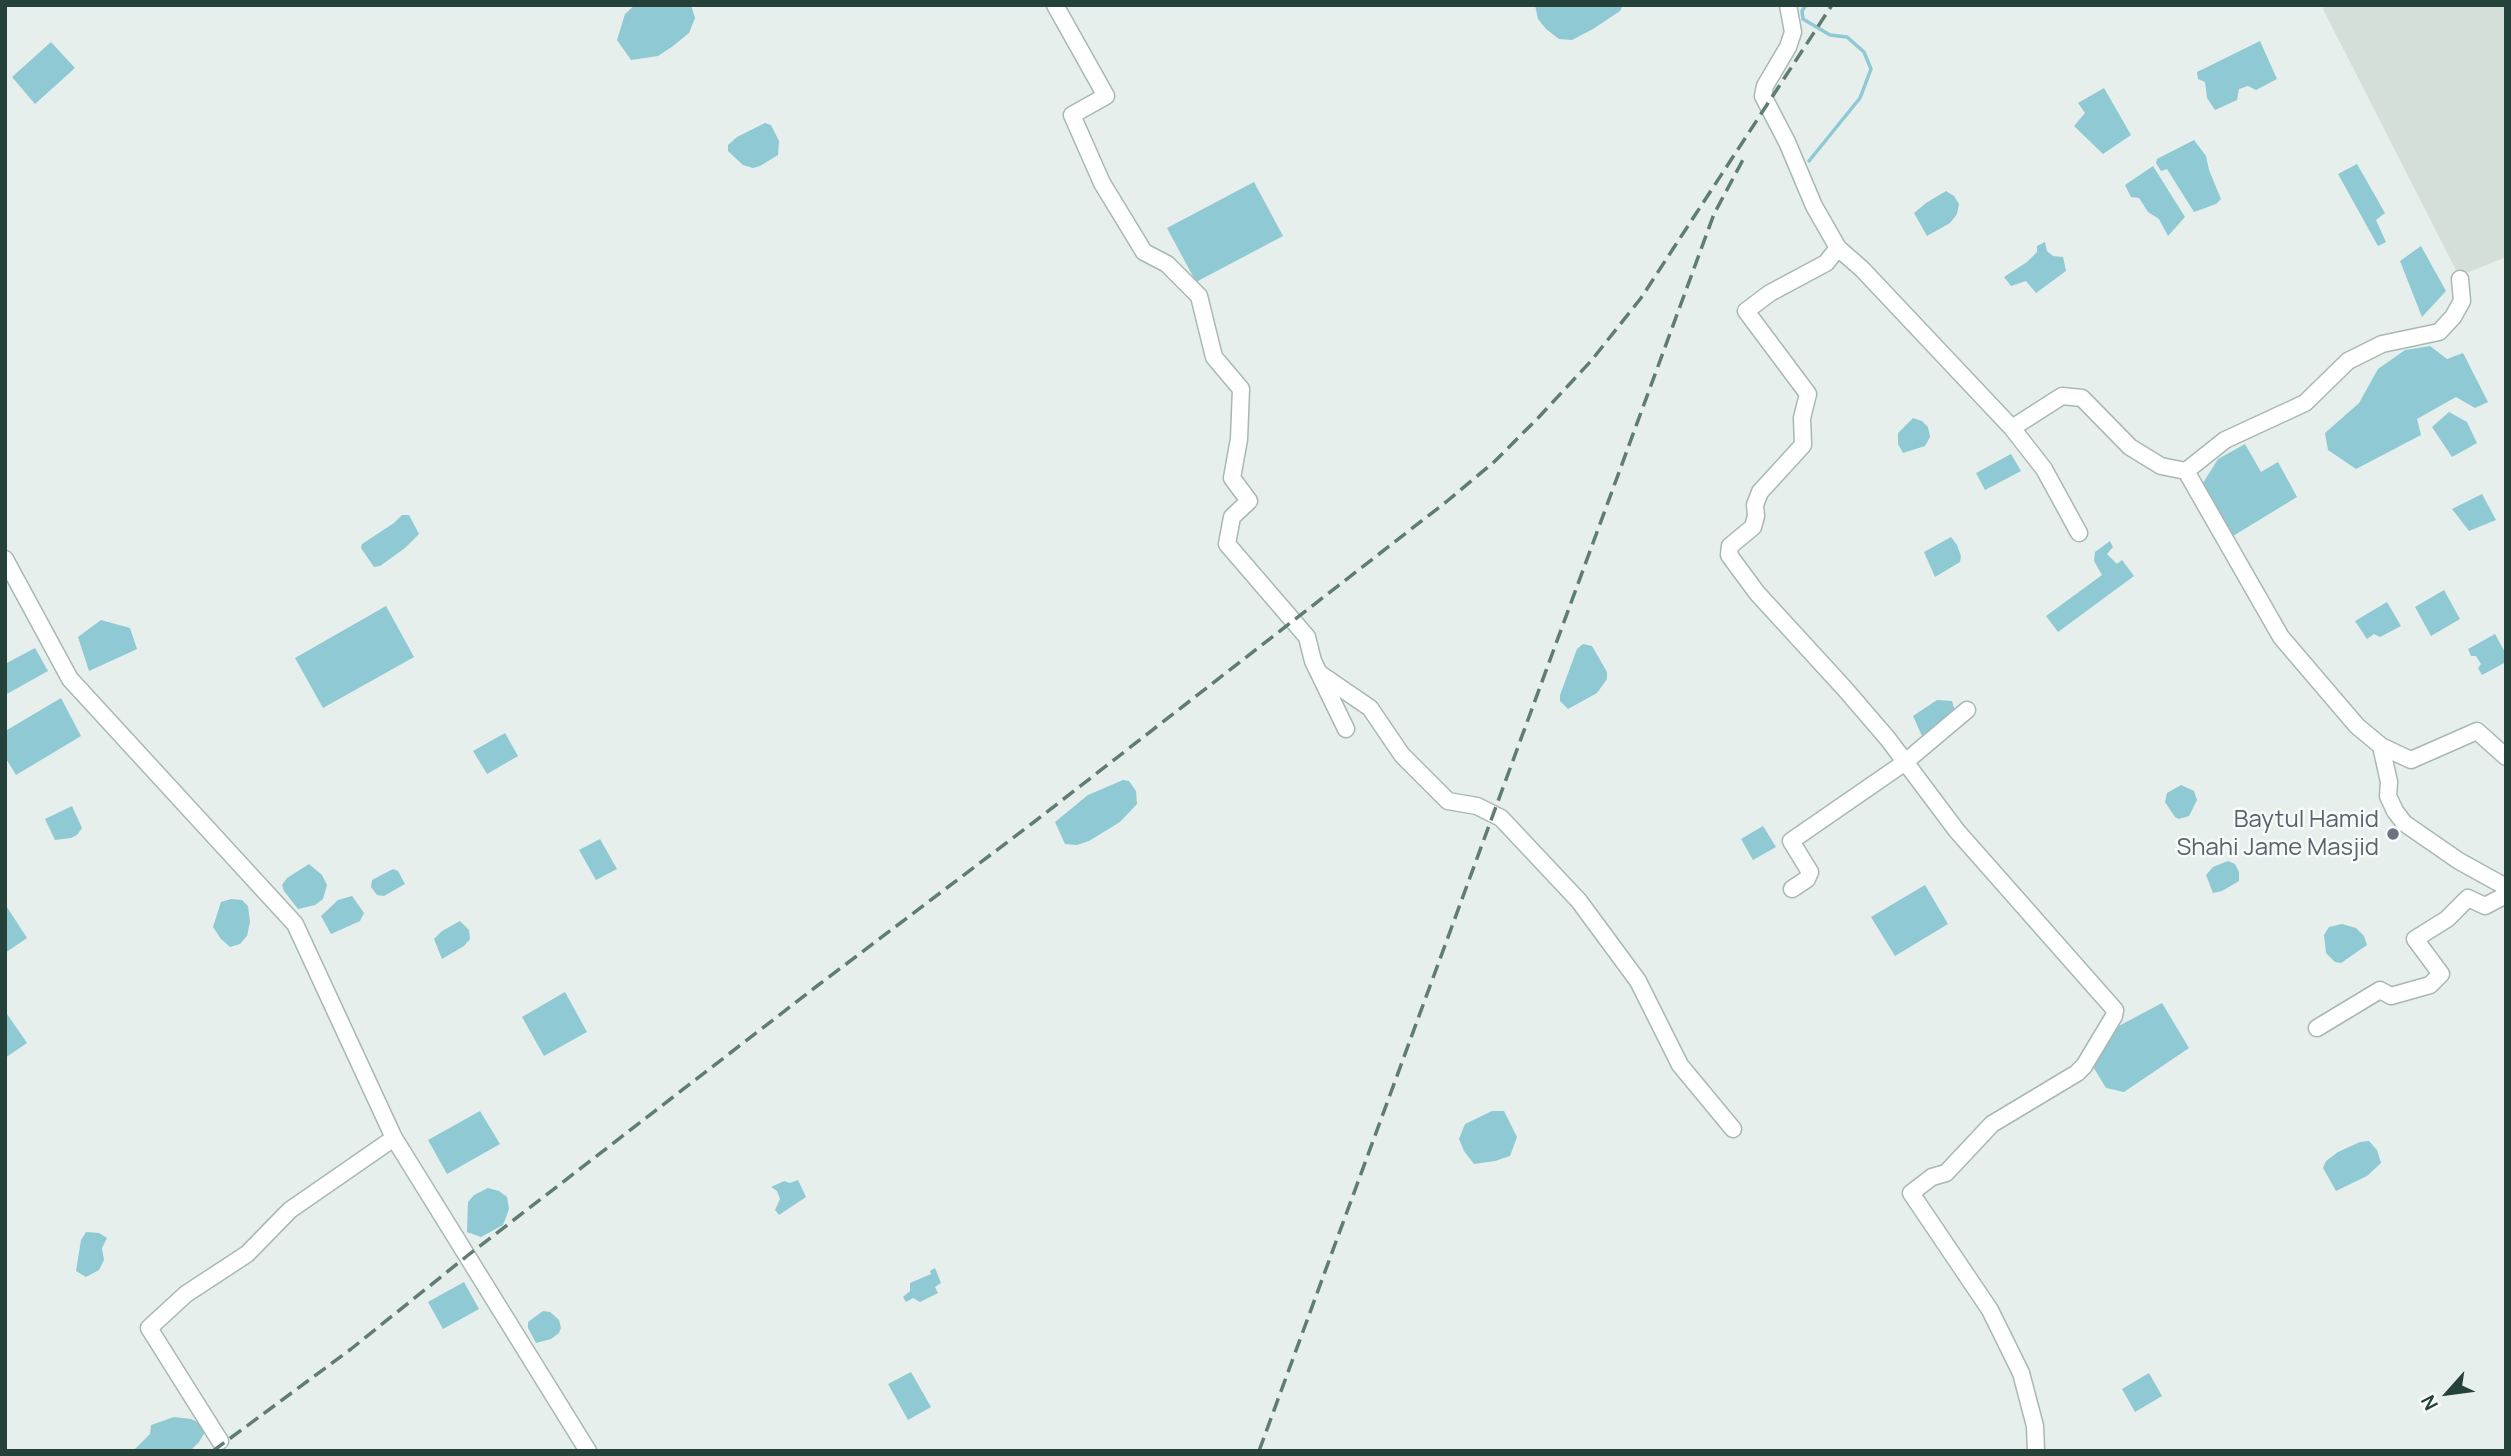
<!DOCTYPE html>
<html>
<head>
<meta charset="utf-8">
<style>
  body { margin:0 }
  #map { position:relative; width:2511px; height:1456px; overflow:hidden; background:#e6efeb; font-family:Manrope,sans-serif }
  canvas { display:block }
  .frame { position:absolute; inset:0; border:7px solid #24423a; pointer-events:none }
  .north { position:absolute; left:2413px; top:1358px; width:70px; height:70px; -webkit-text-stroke:5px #f7fbf9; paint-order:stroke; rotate:242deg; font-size:19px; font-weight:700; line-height:28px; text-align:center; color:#24423a }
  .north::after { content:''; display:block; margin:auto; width:24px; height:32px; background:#24423a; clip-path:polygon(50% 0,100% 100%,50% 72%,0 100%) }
</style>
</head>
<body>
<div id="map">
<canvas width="2511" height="1456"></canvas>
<div class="frame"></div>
<div class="north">N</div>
</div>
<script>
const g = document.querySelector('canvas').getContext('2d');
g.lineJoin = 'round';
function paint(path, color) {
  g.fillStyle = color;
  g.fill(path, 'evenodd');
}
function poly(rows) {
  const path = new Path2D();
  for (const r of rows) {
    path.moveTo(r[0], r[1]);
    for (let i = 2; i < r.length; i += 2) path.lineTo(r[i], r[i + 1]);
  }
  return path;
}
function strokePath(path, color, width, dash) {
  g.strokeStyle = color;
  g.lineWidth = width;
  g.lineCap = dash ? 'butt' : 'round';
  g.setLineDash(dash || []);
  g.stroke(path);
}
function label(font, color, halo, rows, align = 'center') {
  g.font = font + ' Manrope,sans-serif';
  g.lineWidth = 5;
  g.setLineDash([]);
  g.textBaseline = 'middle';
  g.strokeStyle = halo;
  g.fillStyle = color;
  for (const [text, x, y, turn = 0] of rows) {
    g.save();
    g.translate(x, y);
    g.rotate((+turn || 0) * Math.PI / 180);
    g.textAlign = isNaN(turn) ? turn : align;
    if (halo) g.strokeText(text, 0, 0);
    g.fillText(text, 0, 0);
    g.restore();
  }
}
const built = poly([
  [2327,5,2506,5,2506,257,2459,276,2323,9]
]);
const water = poly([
  [635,5,691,5,695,18,689,33,673,46,658,56,631,60,617,40,625,14],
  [1535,5,1623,5,1620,11,1593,29,1572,40,1559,39,1546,29,1538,19],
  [2260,41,2277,79,2256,90,2248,86,2239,89,2237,100,2215,110,2207,98,2205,82,2198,79,2197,72],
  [51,42,75,68,35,104,12,77],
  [2104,88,2131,135,2103,154,2074,126,2085,113,2078,103],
  [765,123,771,125,779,141,778,155,760,166,753,168,743,165,728,151,728,145,737,137],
  [2194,140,2206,156,2209,170,2221,199,2216,204,2194,212,2167,169,2161,171,2156,163,2157,159],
  [2357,164,2385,213,2376,220,2386,242,2378,246,2338,174],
  [2153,166,2185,217,2168,236,2159,219,2148,212,2139,198,2131,197,2125,185],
  [1254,182,1283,236,1196,282,1167,228],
  [1946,191,1954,196,1959,204,1957,214,1950,223,1927,236,1914,213,1926,203],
  [2045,242,2047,251,2053,256,2063,257,2066,271,2036,293,2026,281,2011,286,2004,277,2027,262,2037,252,2037,246],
  [2421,246,2446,291,2422,317,2400,261],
  [2430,346,2447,359,2463,353,2488,402,2475,408,2456,397,2417,419,2421,435,2356,469,2328,450,2325,433,2359,403,2378,369,2405,350],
  [2449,412,2467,422,2477,443,2452,457,2432,427],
  [1913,418,1922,421,1928,427,1930,437,1925,446,1903,453,1898,444,1898,433],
  [2245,444,2261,472,2278,462,2297,497,2233,536,2203,483,2218,459],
  [2011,454,2021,471,1985,490,1976,473],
  [2482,494,2496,520,2469,531,2452,509],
  [402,515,409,515,419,534,405,548,380,566,374,567,361,548,362,544,394,523],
  [1951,537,1957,545,1961,556,1960,562,1935,577,1924,552],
  [2110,541,2113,547,2107,554,2117,564,2122,560,2134,576,2058,632,2046,616,2102,575,2094,561,2095,552],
  [2444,590,2460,619,2431,636,2415,607],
  [2387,602,2401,626,2380,637,2374,634,2367,639,2355,621],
  [386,606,414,657,323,708,295,658],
  [101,620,130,628,137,649,89,671,78,637],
  [2495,634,2506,654,2506,662,2482,675,2478,668,2481,664,2476,656,2471,656,2468,649],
  [1583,644,1592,646,1607,672,1607,679,1597,693,1568,709,1560,701,1560,695,1577,649],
  [35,648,48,671,5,695,5,664],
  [61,698,81,736,16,775,5,757,7,730],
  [1937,700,1952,701,1956,714,1930,734,1922,736,1913,716],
  [505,733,518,756,487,774,473,751],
  [1123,780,1129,781,1136,791,1137,804,1120,822,1089,841,1077,845,1065,844,1055,822,1088,795],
  [2181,785,2194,791,2197,800,2189,816,2179,819,2175,817,2165,802,2167,793],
  [72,806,82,828,77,835,71,838,55,840,45,819],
  [1763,826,1776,847,1753,860,1741,839],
  [600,839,617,869,596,880,579,850],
  [2228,861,2235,864,2239,872,2239,881,2222,891,2213,893,2206,875,2213,867],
  [309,864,322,875,327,885,323,899,315,905,298,909,284,891,282,885,287,878],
  [393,869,398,871,405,884,384,896,377,895,371,887,372,880],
  [1925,885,1948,924,1895,956,1871,917],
  [352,896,364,913,360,921,331,934,321,916,338,900],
  [231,899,242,900,248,906,250,922,247,936,240,944,230,947,221,939,213,927,221,902],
  [5,904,27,938,5,953],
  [460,921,469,930,470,939,464,946,442,959,434,939,442,931],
  [2342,924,2356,928,2364,936,2367,945,2341,963,2335,962,2326,953,2324,935,2329,927],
  [565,992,587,1032,544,1056,522,1017],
  [2162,1003,2189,1048,2124,1092,2106,1088,2092,1065,2115,1028],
  [5,1011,27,1043,5,1058],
  [480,1111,500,1144,447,1174,428,1140],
  [1492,1111,1504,1111,1517,1137,1510,1156,1495,1161,1474,1164,1464,1151,1459,1139,1465,1124],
  [2369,1141,2377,1150,2381,1163,2367,1176,2336,1191,2323,1168,2326,1161,2338,1152,2360,1142],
  [798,1180,806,1197,779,1215,775,1210,780,1199,777,1191,771,1187,784,1181,790,1183],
  [488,1188,499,1191,507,1197,509,1209,503,1225,481,1237,467,1232,468,1202,474,1195],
  [86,1232,99,1233,107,1238,102,1248,104,1260,99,1270,86,1277,76,1271,81,1240],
  [935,1268,941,1283,935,1287,938,1293,920,1302,913,1298,906,1302,903,1297,910,1291,910,1283,931,1274,930,1271],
  [464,1282,479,1309,443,1329,428,1302],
  [543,1311,550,1312,559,1320,561,1328,559,1333,551,1339,536,1343,528,1328,528,1322],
  [911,1372,931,1407,908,1420,888,1384],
  [2149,1373,2162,1396,2135,1412,2122,1389],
  [174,1417,191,1419,202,1424,205,1432,199,1442,190,1451,133,1451,150,1434,151,1425]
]);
const stream = poly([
  [1806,5,1802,11,1803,19,1830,35,1847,37,1864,52,1871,69,1860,98,1809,161]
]);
const minor = poly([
  [1055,5,1106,96,1072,115,1102,183,1144,252,1167,264,1199,296,1214,357,1241,389,1239,439,1232,478,1249,501,1232,517,1227,544,1307,637,1313,661,1346,729],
  [1788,5,1793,32,1788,47,1765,86,1763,96,1787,142,1814,206,1838,248,1862,269,2012,428,2062,396,2082,398,2130,447,2161,466,2186,471,2281,637,2357,726,2381,746,2411,760,2477,731,2506,757],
  [1838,248,1826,263,1770,293,1746,311,1808,394,1802,418,1803,445,1760,492,1755,505,1756,516,1753,527,1730,546,1729,555,1757,593,1845,689,1888,739,1957,831,2115,1010,2114,1016,2084,1066,2077,1073,1992,1124,1946,1173,1932,1177,1911,1193,1990,1310,2021,1373,2035,1426,2036,1451],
  [2012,428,2044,469,2079,533],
  [2186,471,2225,440,2305,403,2348,361,2382,344,2439,332,2453,317,2462,301,2460,279],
  [5,559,70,679,295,924,394,1138,588,1451],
  [1319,673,1370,708,1402,755,1448,801,1477,806,1501,818,1579,901,1638,981,1680,1065,1733,1129],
  [2381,746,2389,782,2388,796,2395,811,2404,823,2459,861,2506,887],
  [1792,889,1807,879,1810,872,1791,841,1904,763,1967,710],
  [2317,1028,2380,990,2391,996,2430,985,2441,974,2415,939,2447,919,2468,898,2485,906,2506,895],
  [220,1441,149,1328,186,1294,247,1254,290,1210,394,1138]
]);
const rail = poly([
  [213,1451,351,1349,467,1256,817,986,1034,822,1446,502,1494,462,1538,418,1591,361,1641,298,1832,5],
  [1259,1451,1714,214,1746,154]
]);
const markers = [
  [2393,834,7,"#6b7280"]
];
const worshipNames = [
  ["Baytul Hamid",2379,820],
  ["Shahi Jame Masjid",2379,848]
];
paint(built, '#d4dfda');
paint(water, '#8ec9d4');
strokePath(stream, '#8ec9d4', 3.5);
strokePath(minor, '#a8b8b2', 19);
strokePath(minor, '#fff', 16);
strokePath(rail, '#5f7d75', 3.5, [14, 7]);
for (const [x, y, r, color] of markers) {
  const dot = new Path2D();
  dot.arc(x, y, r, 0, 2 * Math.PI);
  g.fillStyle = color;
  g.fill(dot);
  strokePath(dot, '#f7fbf9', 2.5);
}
label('24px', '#5b616d', '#f7fbf9', worshipNames, 'right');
</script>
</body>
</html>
